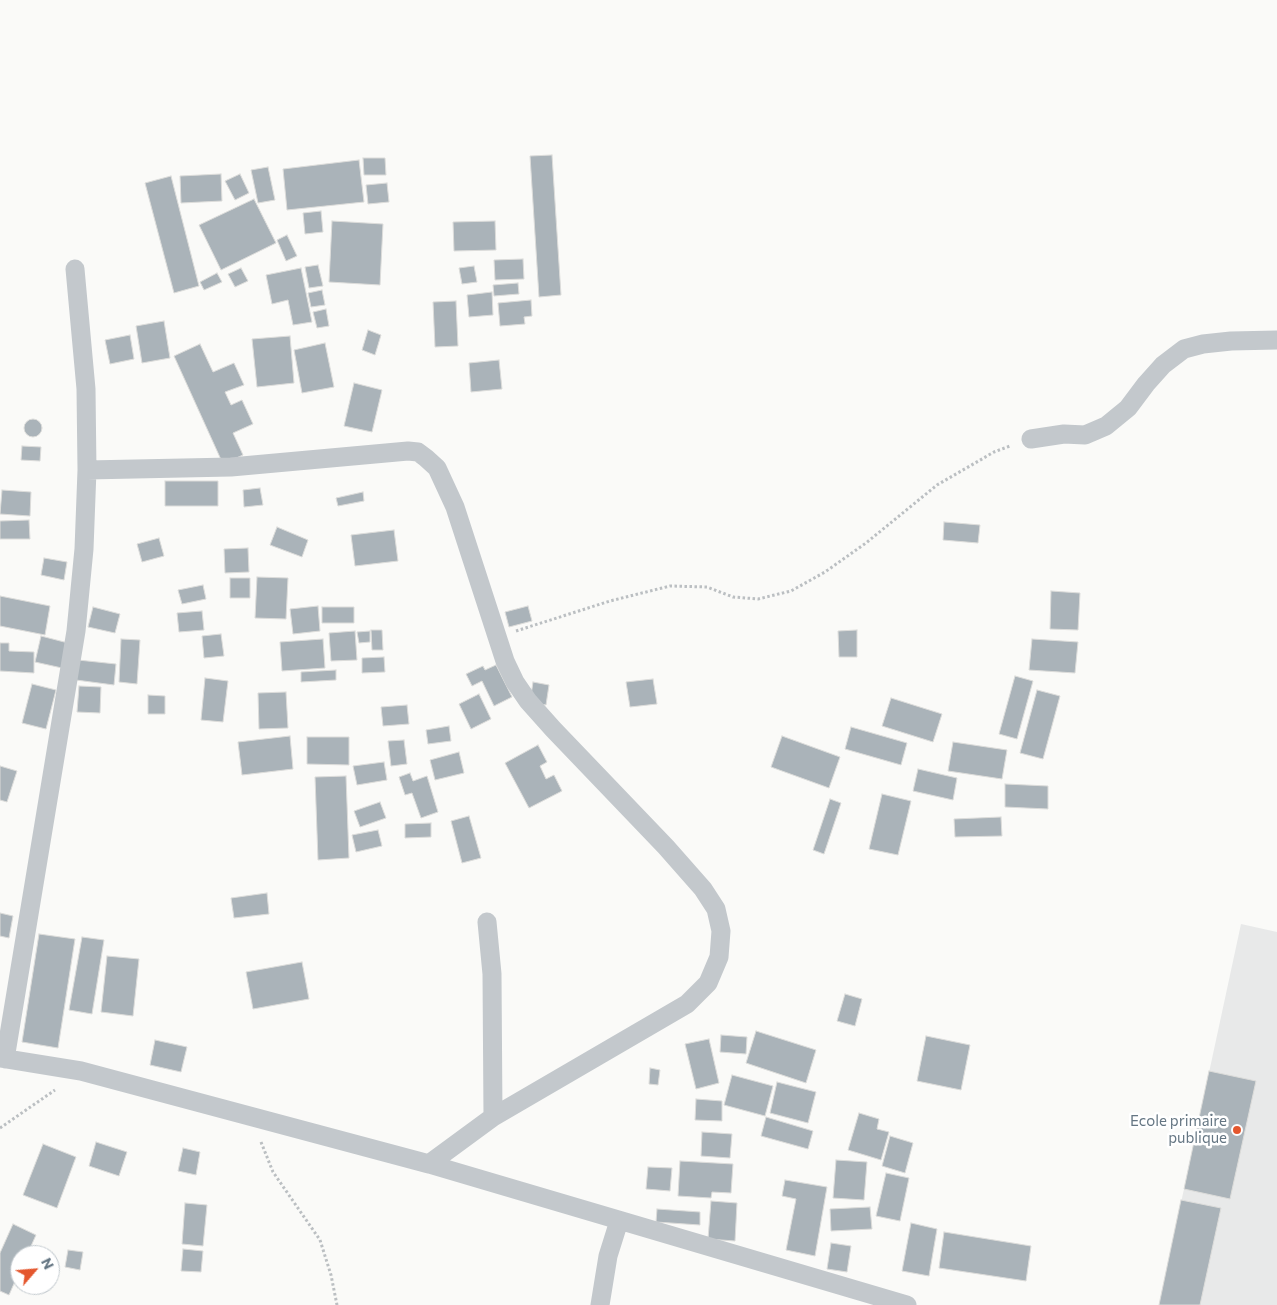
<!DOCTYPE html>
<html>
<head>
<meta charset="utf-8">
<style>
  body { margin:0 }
  #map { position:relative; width:1277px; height:1305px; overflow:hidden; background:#fafaf8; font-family:Commissioner,sans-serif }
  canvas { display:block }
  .north { position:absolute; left:10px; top:1245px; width:50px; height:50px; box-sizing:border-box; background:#fff; border:1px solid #c1c8cd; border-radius:50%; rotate:63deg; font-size:14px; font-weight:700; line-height:20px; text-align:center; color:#657683 }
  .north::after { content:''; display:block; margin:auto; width:18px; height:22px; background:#e4572e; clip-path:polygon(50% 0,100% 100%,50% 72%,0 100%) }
</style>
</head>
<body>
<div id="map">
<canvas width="1277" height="1305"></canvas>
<div class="north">N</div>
</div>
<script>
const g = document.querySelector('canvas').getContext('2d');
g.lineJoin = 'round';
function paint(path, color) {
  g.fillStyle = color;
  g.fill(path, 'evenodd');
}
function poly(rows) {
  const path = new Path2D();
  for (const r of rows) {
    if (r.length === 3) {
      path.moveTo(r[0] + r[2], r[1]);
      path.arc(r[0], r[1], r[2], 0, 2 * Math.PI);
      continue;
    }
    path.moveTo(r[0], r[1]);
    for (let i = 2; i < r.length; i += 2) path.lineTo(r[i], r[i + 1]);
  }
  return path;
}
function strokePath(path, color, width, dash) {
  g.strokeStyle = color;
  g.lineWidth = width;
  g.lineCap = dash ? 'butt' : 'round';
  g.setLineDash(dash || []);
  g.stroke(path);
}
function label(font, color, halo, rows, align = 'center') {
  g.font = font + ' Commissioner,sans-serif';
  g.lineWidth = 5;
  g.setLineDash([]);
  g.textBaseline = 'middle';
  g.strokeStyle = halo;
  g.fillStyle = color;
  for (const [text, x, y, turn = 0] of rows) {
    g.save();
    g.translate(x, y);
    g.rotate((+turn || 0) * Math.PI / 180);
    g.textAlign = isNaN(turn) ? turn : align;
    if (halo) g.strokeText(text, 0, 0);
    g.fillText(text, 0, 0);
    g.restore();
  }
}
const built = poly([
  [1241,924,1277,932,1277,1305,1159,1305]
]);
const building = poly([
  [552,155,561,295,539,297,530,156,552,155],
  [363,158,385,158,386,175,364,175,363,158],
  [359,160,364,202,287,210,283,169,359,160],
  [268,167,275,200,258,203,251,170,268,167],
  [221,174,222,201,181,203,180,176,221,174],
  [240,174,249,193,235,200,225,181,240,174],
  [171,176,199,286,174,293,145,183,171,176],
  [387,183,389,202,368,204,366,185,387,183],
  [254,199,276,243,221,270,199,225,254,199],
  [321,211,323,232,305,234,303,213,321,211],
  [332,221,383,224,380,285,329,282,332,221],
  [495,221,496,250,454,251,453,222,495,221],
  [287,235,297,256,286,261,277,240,287,235],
  [523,259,524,279,495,280,494,260,523,259],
  [318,265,323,286,309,288,305,267,318,265],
  [474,266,477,282,462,284,459,268,474,266],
  [241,268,248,281,235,287,228,274,241,268],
  [301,268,312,322,293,325,288,300,272,304,266,275,301,268],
  [217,273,222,282,204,290,200,282,217,273],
  [518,283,519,294,494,296,493,285,518,283],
  [322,290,325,305,311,307,308,293,322,290],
  [492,292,493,315,469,317,467,295,492,292],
  [531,300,532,316,524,317,525,324,500,326,498,303,531,300],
  [456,301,458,346,435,347,433,302,456,301],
  [326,309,329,326,317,328,313,312,326,309],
  [164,321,170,358,142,363,136,326,164,321],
  [368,330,381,335,375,355,362,350,368,330],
  [130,335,134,359,110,364,105,340,130,335],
  [290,336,294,383,257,387,252,339,290,336],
  [325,343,334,387,302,393,294,350,325,343],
  [200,344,213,372,234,363,244,385,225,392,231,405,242,400,253,424,233,433,243,455,223,464,174,356,200,344],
  [499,360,502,389,471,392,469,363,499,360],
  [354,383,382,390,372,432,344,426,354,383],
  [33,428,9],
  [22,446,41,447,40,461,21,460,22,446],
  [165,481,218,481,218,506,165,506,165,481],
  [260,488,263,505,244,507,243,490,260,488],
  [2,490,31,492,30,516,0,514,2,490],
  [363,492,364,501,338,506,336,498,363,492],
  [29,520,30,539,0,539,0,521,29,520],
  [944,522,980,525,978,543,943,540,944,522],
  [277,527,308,540,302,557,270,545,277,527],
  [394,530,398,561,355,566,351,535,394,530],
  [159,538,164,556,142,562,137,544,159,538],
  [248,548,249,572,225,573,224,549,248,548],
  [44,558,67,562,64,580,41,575,44,558],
  [257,577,288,578,286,619,255,618,257,577],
  [230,578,250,578,250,598,230,598,230,578],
  [203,585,206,599,182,604,178,590,203,585],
  [1051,591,1080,593,1078,630,1050,629,1051,591],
  [0,596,50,606,45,635,0,626,0,596],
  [318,606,320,631,293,634,290,609,318,606],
  [528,606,532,621,509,627,505,612,528,606],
  [93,607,120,614,115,633,88,627,93,607],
  [322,607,354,607,354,623,322,623,322,607],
  [202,611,204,630,179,632,177,613,202,611],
  [371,630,382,630,383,650,372,650,371,630],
  [857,630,857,657,839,657,838,631,857,630],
  [355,631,357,660,331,661,329,633,355,631],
  [370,631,370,642,359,643,357,632,370,631],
  [221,634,224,656,204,658,202,636,221,634],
  [41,636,68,643,62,668,35,662,41,636],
  [121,639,140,640,137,684,119,682,121,639],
  [323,639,325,668,282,671,280,642,323,639],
  [1032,639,1078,642,1075,673,1029,670,1032,639],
  [0,643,9,643,9,651,34,652,34,673,0,671,0,643],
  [384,657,385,672,362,673,362,658,384,657],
  [78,660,116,664,114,685,76,680,78,660],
  [496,665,512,697,494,706,482,681,472,686,466,674,483,666,485,670,496,665],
  [336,670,336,680,301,682,301,672,336,670],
  [1015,676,1033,681,1017,739,999,734,1015,676],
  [205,678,228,681,223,722,201,720,205,678],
  [653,679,657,704,630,707,626,682,653,679],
  [533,682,549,685,546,705,530,702,533,682],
  [32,684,56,690,46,729,22,723,32,684],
  [79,686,101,687,100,713,77,712,79,686],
  [1037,690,1060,696,1043,759,1020,753,1037,690],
  [286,692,288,728,259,729,258,693,286,692],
  [479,694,491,719,471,729,459,704,479,694],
  [148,695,165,696,165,714,148,714,148,695],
  [891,698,942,714,933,742,882,726,891,698],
  [407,705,409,724,383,726,381,707,407,705],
  [449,726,451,741,428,744,426,730,449,726],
  [851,727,907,743,901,765,845,749,851,727],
  [290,736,293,769,242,775,238,742,290,736],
  [782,736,840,757,829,788,771,767,782,736],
  [307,737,349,737,349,765,307,764,307,737],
  [404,740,407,764,391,766,388,741,404,740],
  [953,742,1007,750,1002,779,948,771,953,742],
  [538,745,547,762,540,766,546,779,554,775,562,791,529,808,505,763,538,745],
  [459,752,464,773,435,780,430,760,459,752],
  [384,762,387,780,357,785,353,766,384,762],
  [0,766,17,771,7,802,0,800,0,766],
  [918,769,957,778,953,800,913,791,918,769],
  [410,773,413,781,427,776,438,812,421,818,412,793,405,795,399,777,410,773],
  [346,776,349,858,318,860,315,777,346,776],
  [1005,784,1048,786,1048,809,1005,807,1005,784],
  [882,794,911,801,898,855,869,849,882,794],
  [830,799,841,803,824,854,813,850,830,799],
  [380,802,386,818,360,827,354,811,380,802],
  [469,816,481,858,462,863,451,821,469,816],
  [1001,817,1002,836,955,837,954,819,1001,817],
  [431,823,431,837,405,838,405,824,431,823],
  [378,830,382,846,356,852,352,835,378,830],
  [267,893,269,914,234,918,231,898,267,893],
  [0,913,13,916,9,938,0,936,0,913],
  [39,934,75,939,58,1048,22,1042,39,934],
  [82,937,104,940,92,1014,69,1010,82,937],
  [107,956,139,959,133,1016,101,1012,107,956],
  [302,962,309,999,253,1009,246,972,302,962],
  [845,994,862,999,855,1026,837,1021,845,994],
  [756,1031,816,1050,806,1083,746,1063,756,1031],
  [721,1035,747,1037,746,1054,720,1052,721,1035],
  [926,1036,970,1045,961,1090,917,1081,926,1036],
  [709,1039,719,1083,696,1089,685,1044,709,1039],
  [155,1040,187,1047,181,1072,150,1065,155,1040],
  [650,1068,660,1070,658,1085,649,1084,650,1068],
  [1209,1071,1256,1081,1230,1199,1184,1189,1209,1071],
  [732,1075,773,1086,765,1116,724,1105,732,1075],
  [777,1082,816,1092,808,1123,770,1113,777,1082],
  [696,1099,722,1101,722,1121,695,1120,696,1099],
  [859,1113,879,1119,877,1129,889,1132,881,1160,848,1150,859,1113],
  [766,1117,813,1131,808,1149,761,1136,766,1117],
  [702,1132,732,1134,730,1158,701,1156,702,1132],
  [890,1136,913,1143,905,1173,882,1166,890,1136],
  [96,1142,127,1152,119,1176,89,1166,96,1142],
  [43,1144,76,1157,57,1208,23,1195,43,1144],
  [183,1148,200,1152,196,1175,178,1171,183,1148],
  [836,1160,867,1162,864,1200,833,1198,836,1160],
  [680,1161,733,1164,731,1193,712,1192,711,1198,678,1196,680,1161],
  [648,1167,672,1168,670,1191,646,1189,648,1167],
  [886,1173,909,1178,900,1221,876,1216,886,1173],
  [785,1180,827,1187,815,1256,786,1250,796,1199,782,1196,785,1180],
  [1181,1200,1221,1208,1200,1305,1159,1305,1181,1200],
  [711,1201,737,1203,735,1241,708,1239,711,1201],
  [185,1203,207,1205,203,1246,182,1244,185,1203],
  [870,1207,872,1229,831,1231,830,1209,870,1207],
  [657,1209,700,1212,700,1225,656,1222,657,1209],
  [911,1223,937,1229,929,1276,902,1271,911,1223],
  [13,1224,36,1235,27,1255,20,1255,20,1270,9,1295,0,1291,0,1253,13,1224],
  [944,1232,1031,1246,1026,1281,939,1268,944,1232],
  [831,1243,851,1246,847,1272,827,1269,831,1243],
  [183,1249,203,1251,201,1272,181,1271,183,1249],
  [68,1250,83,1252,80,1270,65,1267,68,1250]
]);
const path = poly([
  [516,631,610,601,670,586,707,587,733,597,758,599,791,591,825,572,866,543,937,485,994,452,1010,446],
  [0,1128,55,1090],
  [261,1142,273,1172,320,1240,331,1275,337,1305]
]);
const street = poly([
  [1031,439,1064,434,1085,435,1106,426,1128,408,1146,384,1163,365,1184,349,1203,344,1231,341,1277,340],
  [87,470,231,467,408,451,418,452,426,458,437,468,455,507,505,661,515,682,528,701,553,729,666,847,703,889,716,909,721,931,719,957,708,983,687,1004,493,1117,429,1164],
  [487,922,492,974,493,1117],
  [0,1058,81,1071,429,1164,907,1305],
  [5,1059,76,631,84,549,87,470,86,389,75,269],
  [600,1305,608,1256,619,1221]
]);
const markers = [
  [1237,1130,5,"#e4572e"]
];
const poiNames = [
  ["Ecole primaire",1227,1121],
  ["publique",1227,1138]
];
paint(built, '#e8e9e9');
paint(building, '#aab3b9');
strokePath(building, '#dcdcda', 1);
strokePath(path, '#bbbfc2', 3, [2.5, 2.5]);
strokePath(street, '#c3c8cc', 19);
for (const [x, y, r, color] of markers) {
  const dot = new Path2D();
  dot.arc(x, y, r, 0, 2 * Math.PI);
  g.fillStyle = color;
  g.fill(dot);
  strokePath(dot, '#fff', 2);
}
label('15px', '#657683', '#fff', poiNames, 'right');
</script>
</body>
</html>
